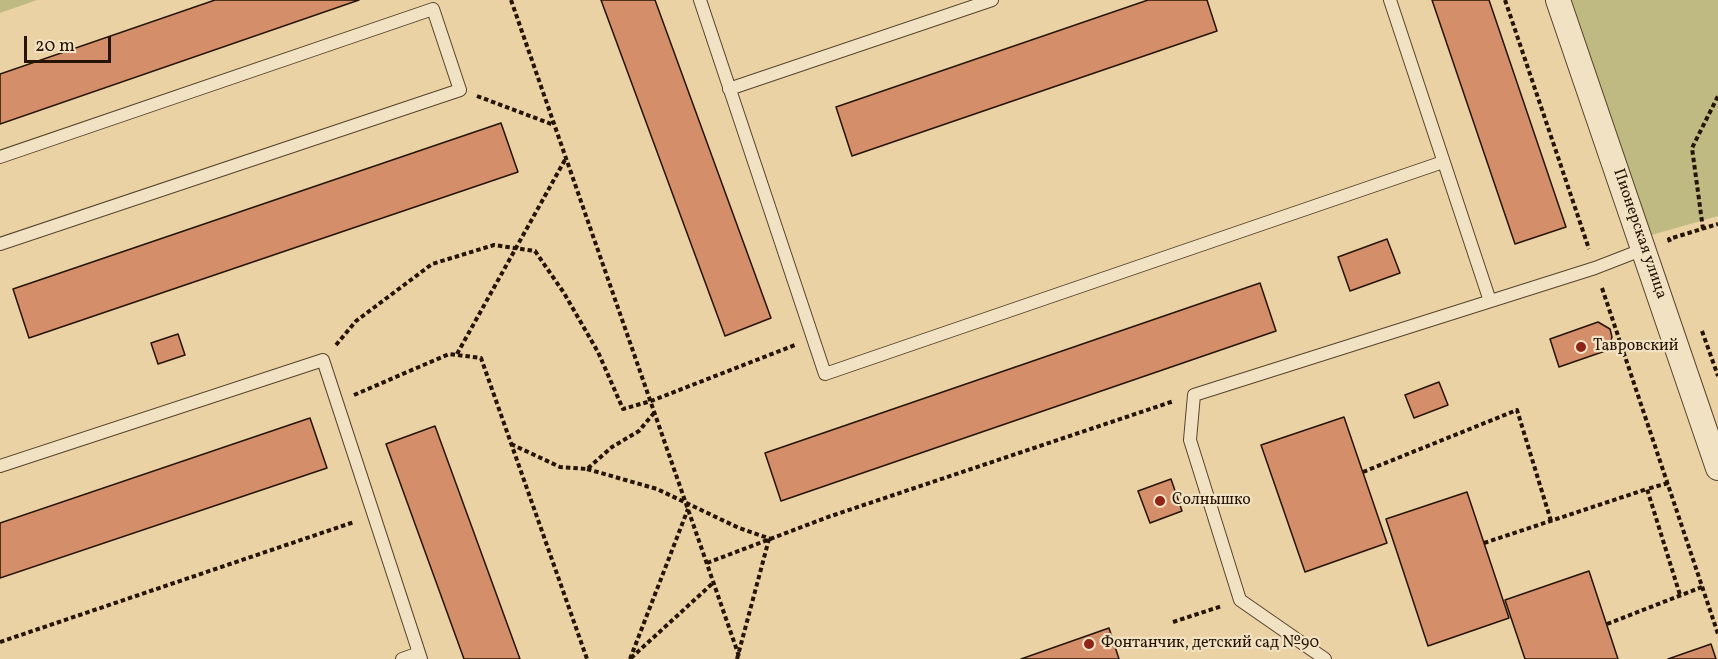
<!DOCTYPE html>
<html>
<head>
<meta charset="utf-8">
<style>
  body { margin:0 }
  #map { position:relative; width:1718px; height:659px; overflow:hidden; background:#ebd2a5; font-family:Vollkorn,serif }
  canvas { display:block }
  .scale { position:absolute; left:24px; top:36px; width:87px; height:27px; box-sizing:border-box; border:3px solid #251402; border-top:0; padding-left:8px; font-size:18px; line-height:21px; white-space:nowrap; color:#251402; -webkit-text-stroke:4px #f2e2c4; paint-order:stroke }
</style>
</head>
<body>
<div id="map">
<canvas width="1718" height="659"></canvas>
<div class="scale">20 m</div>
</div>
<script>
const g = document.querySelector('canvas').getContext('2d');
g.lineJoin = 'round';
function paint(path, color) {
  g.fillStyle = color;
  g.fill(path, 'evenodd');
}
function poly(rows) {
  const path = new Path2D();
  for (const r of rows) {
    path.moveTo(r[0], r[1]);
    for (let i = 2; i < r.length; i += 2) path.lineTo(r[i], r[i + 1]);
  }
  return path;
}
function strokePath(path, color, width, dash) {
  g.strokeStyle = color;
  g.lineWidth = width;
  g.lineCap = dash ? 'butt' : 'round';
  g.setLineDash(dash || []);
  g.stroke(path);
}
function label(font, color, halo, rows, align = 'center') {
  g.font = font + ' Vollkorn,serif';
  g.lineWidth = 4.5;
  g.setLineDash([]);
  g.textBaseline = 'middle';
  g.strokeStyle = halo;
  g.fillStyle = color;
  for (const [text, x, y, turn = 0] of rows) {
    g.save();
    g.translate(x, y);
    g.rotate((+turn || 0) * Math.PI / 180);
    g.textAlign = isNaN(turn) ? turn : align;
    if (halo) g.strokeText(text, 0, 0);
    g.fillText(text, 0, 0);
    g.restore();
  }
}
const green = poly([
  [0,0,37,0,0,13],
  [1567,0,1718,0,1718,216,1648,236]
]);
const building = poly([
  [215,0,359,0,0,124,0,74,215,0],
  [601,0,655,0,771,318,725,336,601,0],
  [1148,0,1207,0,1217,31,852,156,836,107,1148,0],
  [1432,0,1489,0,1566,227,1515,244,1432,0],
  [501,123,518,172,29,338,13,289,501,123],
  [1387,239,1400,273,1350,291,1338,257,1387,239],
  [1260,283,1276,331,781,501,765,453,1260,283],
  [1598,322,1610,329,1612,337,1608,350,1559,367,1550,339,1598,322],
  [178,334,185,355,158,364,151,343,178,334],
  [1439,382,1448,405,1414,418,1405,395,1439,382],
  [1344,417,1387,543,1305,572,1261,445,1344,417],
  [310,418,327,468,0,578,0,523,310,418],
  [435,426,520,659,464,659,386,444,435,426],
  [1171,479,1182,511,1150,523,1138,491,1171,479],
  [1467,492,1509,618,1428,646,1386,519,1467,492],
  [1589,571,1618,659,1525,659,1505,600,1589,571],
  [1109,628,1119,659,1021,659,1109,628],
  [1711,644,1716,659,1668,659,1711,644]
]);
const path = poly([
  [511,0,740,659],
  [1505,0,1589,249],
  [477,96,554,125],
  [1703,229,1692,148,1718,96],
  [1670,242,1669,239,1718,224],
  [1602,288,1718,634],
  [1702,331,1718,376],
  [336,345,356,321,432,264,494,245,535,251,564,293,598,352,623,409,651,401,795,345],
  [457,354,566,158],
  [354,395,449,354,481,358,587,659],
  [511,444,560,467,587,469,612,447,639,431,654,413],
  [587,469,657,489,739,528,771,539],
  [1363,472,1517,410,1551,521],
  [1668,483,1647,489,1680,595],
  [1484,543,1647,489],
  [707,563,828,517,1174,401],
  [1173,622,1222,606],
  [1607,624,1702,587],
  [0,642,354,522],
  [631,658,714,582],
  [630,659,688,509],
  [737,659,769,539]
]);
const service = poly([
  [700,0,825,374,1443,162],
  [1390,0,1490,301],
  [729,89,992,0],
  [0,157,433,9,460,90,0,244],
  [0,466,323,360,421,659],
  [402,659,419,653],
  [1325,659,1240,600,1190,440,1194,395,1595,268,1644,249]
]);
const minor = poly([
  [1558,0,1718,468]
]);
const markers = [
  [1581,347,6,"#8f2418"],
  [1160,501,6,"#8f2418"],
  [1089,644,6,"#8f2418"]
];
const streetNames = [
  ["Пионерская улица",1639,234,71]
];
const poiNames = [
  ["Тавровский",1593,347],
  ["Солнышко",1172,501],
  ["Фонтанчик, детский сад №90",1101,644]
];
paint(green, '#beba82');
paint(building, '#d48e69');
strokePath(building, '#251402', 1.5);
strokePath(service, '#56442b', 14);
strokePath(minor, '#56442b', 26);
strokePath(path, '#251402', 4, [4.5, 3]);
strokePath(service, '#f2e2c4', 12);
strokePath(minor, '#f2e2c4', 24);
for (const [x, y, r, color] of markers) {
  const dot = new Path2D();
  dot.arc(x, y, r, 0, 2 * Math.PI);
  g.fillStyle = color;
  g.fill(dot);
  strokePath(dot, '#f2e2c4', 2);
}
label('16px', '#251402', '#f2e2c4', streetNames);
label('16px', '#251402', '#f2e2c4', poiNames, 'left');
</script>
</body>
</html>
